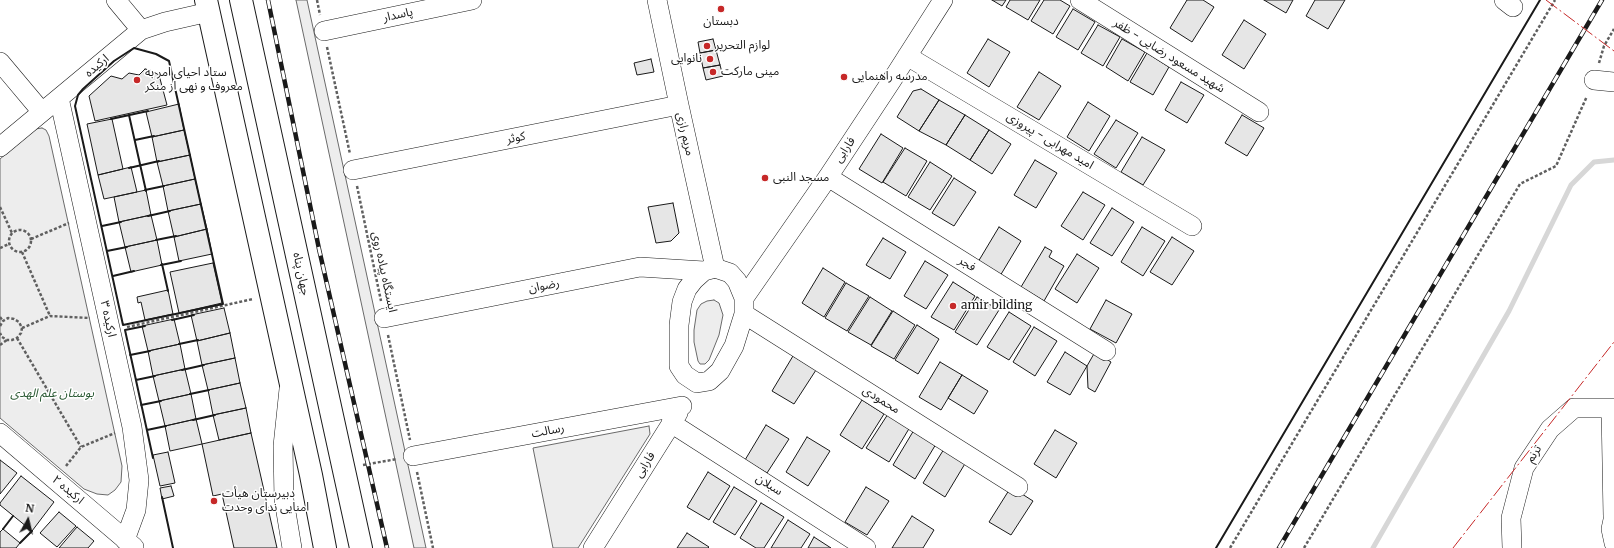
<!DOCTYPE html>
<html>
<head>
<meta charset="utf-8">
<style>
  body { margin:0 }
  #map { position:relative; width:1614px; height:548px; overflow:hidden; background:#fff; font-family:Merriweather,serif }
  canvas { display:block }
  .north { position:absolute; left:8px; top:500px; width:40px; height:40px; -webkit-text-stroke:3px #fff; paint-order:stroke; rotate:8deg; font-size:11px; font-weight:700; line-height:16px; text-align:center; color:#1a1a1a }
  .north::after { content:''; display:block; margin:auto; width:14px; height:18px; background:#1a1a1a; clip-path:polygon(50% 0,100% 100%,50% 72%,0 100%) }
</style>
</head>
<body>
<div id="map">
<canvas width="1614" height="548"></canvas>
<div class="north">N</div>
</div>
<script>
const g = document.querySelector('canvas').getContext('2d');
g.lineJoin = 'round';
function paint(path, color) {
  g.fillStyle = color;
  g.fill(path, 'evenodd');
}
function poly(rows) {
  const path = new Path2D();
  for (const r of rows) {
    if (r.length === 3) {
      path.moveTo(r[0] + r[2], r[1]);
      path.arc(r[0], r[1], r[2], 0, 2 * Math.PI);
      continue;
    }
    path.moveTo(r[0], r[1]);
    for (let i = 2; i < r.length; i += 2) path.lineTo(r[i], r[i + 1]);
  }
  return path;
}
function strokePath(path, color, width, dash) {
  g.strokeStyle = color;
  g.lineWidth = width;
  g.lineCap = dash ? 'butt' : 'round';
  g.setLineDash(dash || []);
  g.stroke(path);
}
function label(font, color, halo, rows, align = 'center') {
  g.font = font + ' Merriweather,"Noto Sans Arabic",serif';
  g.lineWidth = 3;
  g.setLineDash([]);
  g.textBaseline = 'middle';
  g.strokeStyle = halo;
  g.fillStyle = color;
  for (const [text, x, y, turn = 0] of rows) {
    g.save();
    g.translate(x, y);
    g.rotate((+turn || 0) * Math.PI / 180);
    g.textAlign = isNaN(turn) ? turn : align;
    if (halo) g.strokeText(text, 0, 0);
    g.fillText(text, 0, 0);
    g.restore();
  }
}
const built = poly([
  [296,0,307,0,426,548,414,548,296,0],
  [42,128,46,130,49,136,122,466,121,482,115,490,108,495,97,494,84,489,0,418,0,159,35,129,42,128],
  [714,300,719,303,723,315,719,335,709,360,705,364,700,364,698,361,694,342,694,330,697,310,701,304,707,301,714,300],
  [649,426,650,434,578,548,553,548,533,448,649,426]
]);
const stream = poly([
  [1373,548,1509,311,1571,185,1594,162,1614,160]
]);
const building = poly([
  [992,0,1006,0,1002,6,992,0],
  [1010,0,1040,0,1028,20,1006,7,1010,0],
  [1044,0,1060,0,1070,6,1053,34,1031,21,1044,0],
  [1187,0,1203,0,1214,7,1192,42,1170,28,1187,0],
  [1264,0,1293,0,1286,13,1264,0],
  [1315,0,1345,0,1328,29,1306,16,1315,0],
  [1073,9,1095,22,1078,50,1056,37,1073,9],
  [1244,20,1266,34,1244,69,1222,55,1244,20],
  [1098,25,1120,37,1103,66,1081,53,1098,25],
  [713,39,716,50,700,53,698,42,713,39],
  [988,39,1010,52,989,87,967,73,988,39],
  [1122,39,1145,52,1128,81,1106,67,1122,39],
  [716,50,720,65,703,68,700,53,716,50],
  [1147,53,1169,67,1153,95,1130,82,1147,53],
  [651,59,654,72,637,75,634,63,651,59],
  [720,65,723,76,706,80,703,68,720,65],
  [145,69,150,70,159,75,167,105,95,121,89,96,111,76,122,79,129,73,139,75,145,69],
  [1039,72,1061,86,1039,120,1017,107,1039,72],
  [1181,82,1204,95,1187,123,1165,110,1181,82],
  [921,89,939,100,919,131,897,117,913,91,921,89],
  [939,100,965,115,946,145,919,131,939,100],
  [1088,102,1110,116,1089,151,1067,137,1088,102],
  [179,104,184,130,152,137,146,112,179,104],
  [965,115,989,130,970,160,946,145,965,115],
  [1242,115,1264,128,1247,156,1225,143,1242,115],
  [112,119,123,169,98,175,87,124,112,119],
  [1116,120,1138,133,1116,168,1094,154,1116,120],
  [184,130,190,155,157,162,152,137,184,130],
  [989,130,1011,144,992,174,970,160,989,130],
  [881,134,903,148,882,183,859,169,881,134],
  [1142,137,1165,150,1143,185,1121,172,1142,137],
  [905,148,927,161,906,196,883,182,905,148],
  [190,155,195,179,163,186,157,162,190,155],
  [1035,160,1057,173,1036,208,1014,195,1035,160],
  [930,162,952,176,930,210,908,197,930,162],
  [131,167,137,192,104,199,98,175,131,167],
  [954,178,976,192,954,226,932,213,954,178],
  [195,179,201,204,168,211,163,186,195,179],
  [146,190,151,215,119,222,114,197,146,190],
  [1083,192,1105,205,1083,240,1061,226,1083,192],
  [673,203,679,233,671,241,656,243,648,207,673,203],
  [201,204,207,229,174,237,168,211,201,204],
  [1112,208,1134,222,1112,256,1090,243,1112,208],
  [151,215,157,240,125,247,119,222,151,215],
  [999,227,1021,241,1000,276,978,262,999,227],
  [1142,227,1165,241,1143,276,1121,262,1142,227],
  [207,229,212,254,179,261,174,237,207,229],
  [1172,237,1194,251,1172,285,1150,272,1172,237],
  [883,238,906,252,890,279,866,265,883,238],
  [157,240,162,265,131,272,125,247,157,240],
  [1045,247,1052,251,1049,257,1064,266,1044,301,1021,287,1045,247],
  [1077,254,1099,268,1077,303,1055,289,1077,254],
  [925,261,948,275,926,309,904,296,925,261],
  [213,263,222,303,179,313,170,272,213,263],
  [823,268,845,282,824,317,802,303,823,268],
  [953,282,975,296,954,330,931,317,953,282],
  [846,283,869,296,847,331,825,318,846,283],
  [168,290,173,314,145,320,141,302,138,303,137,297,168,290],
  [870,297,892,311,871,345,848,332,870,297],
  [977,297,999,310,977,345,955,332,977,297],
  [1106,300,1132,314,1116,343,1090,329,1106,300],
  [224,308,230,333,197,341,191,315,224,308],
  [893,311,915,325,894,359,871,346,893,311],
  [1009,312,1031,326,1009,360,987,347,1009,312],
  [174,319,180,344,148,351,142,326,174,319],
  [917,325,939,339,918,374,895,360,917,325],
  [1034,327,1057,341,1035,376,1013,362,1034,327],
  [230,333,235,358,202,365,197,341,230,333],
  [180,344,185,369,153,376,148,351,180,344],
  [1065,352,1087,366,1070,395,1047,382,1065,352],
  [1095,352,1111,362,1095,392,1088,388,1087,366,1095,352],
  [793,356,816,370,794,404,772,391,793,356],
  [235,358,240,383,208,390,202,365,235,358],
  [940,362,962,375,941,410,919,397,940,362],
  [185,369,191,394,159,401,153,376,185,369],
  [962,375,988,391,974,414,948,398,962,375],
  [240,383,246,408,213,415,208,390,240,383],
  [191,394,196,419,165,426,159,401,191,394],
  [862,400,884,414,862,449,840,435,862,400],
  [246,408,251,433,219,440,213,415,246,408],
  [888,414,910,427,889,462,866,448,888,414],
  [196,419,202,444,170,451,165,426,196,419],
  [766,425,789,439,767,473,745,460,766,425],
  [914,430,936,444,915,479,893,465,914,430],
  [1055,430,1077,443,1056,478,1034,464,1055,430],
  [251,433,277,548,234,548,222,494,213,496,202,444,251,433],
  [807,437,830,451,808,486,786,472,807,437],
  [944,449,966,462,945,497,923,483,944,449],
  [168,452,175,483,160,486,153,455,168,452],
  [0,460,17,473,0,494,0,460],
  [708,472,730,486,709,520,687,507,708,472],
  [21,476,54,502,32,531,0,505,0,503,21,476],
  [171,486,174,496,162,499,160,488,171,486],
  [734,487,757,501,735,535,713,522,734,487],
  [866,487,889,501,867,535,845,522,866,487],
  [1011,487,1033,501,1011,535,989,522,1011,487],
  [761,503,784,517,764,548,756,548,740,538,761,503],
  [59,512,76,526,57,547,40,533,59,512],
  [912,516,934,530,923,548,892,548,912,516],
  [788,520,810,534,801,548,771,548,788,520],
  [77,527,94,541,88,548,59,548,77,527],
  [3,529,20,543,16,548,0,548,0,532,3,529],
  [687,533,709,547,708,548,677,548,687,533],
  [814,537,831,548,808,548,814,537]
]);
const path = poly([
  [317,0,320,15],
  [327,47,350,154],
  [1599,63,1604,46,1614,29],
  [357,186,381,301],
  [0,207,12,233],
  [20,241,11],
  [31,239,69,223],
  [0,248,9,244],
  [22,252,50,316],
  [0,317,3,321],
  [0,326,3,321,8,318,14,319,19,322,22,328,21,333,17,338,12,340,7,340,2,337,0,333],
  [127,327,253,299],
  [22,328,50,316,90,318],
  [388,335,410,440],
  [17,338,81,447],
  [0,345,7,340],
  [363,465,397,459],
  [66,466,81,447,115,433],
  [417,472,433,548],
  [1230,548,1555,0],
  [1304,548,1520,184,1556,166,1587,96]
]);
const minor = poly([
  [116,0,141,30],
  [657,0,679,105,715,268],
  [1080,0,1259,112],
  [1504,0,1513,7],
  [324,31,472,0],
  [907,56,1192,226],
  [0,62,42,112],
  [1594,80,1614,82],
  [59,98,132,427,139,480,136,510,125,540],
  [0,147,141,30,165,22,209,12],
  [353,170,679,105],
  [828,177,1106,351],
  [715,268,730,273,737,281,744,298,744,314,734,346,720,371,709,381,697,383,685,375,679,366,679,325,682,302,687,289,694,280,704,271,715,268],
  [744,298,828,177,892,80,943,0],
  [744,314,1018,487],
  [384,318,640,267,704,271],
  [289,389,283,446,284,500,292,548],
  [1611,408,1613,517],
  [671,423,866,548],
  [0,433,134,547],
  [413,456,682,406],
  [1614,515,1611,529,1614,543],
  [593,548,678,413],
  [1512,548,1511,518,1524,468,1550,429,1574,408,1614,408]
]);
const major = poly([
  [206,0,311,475,325,548],
  [241,0,361,548]
]);
const rail = poly([
  [268,0,319,249,387,548],
  [1279,548,1602,0]
]);
const wall = poly([
  [134,48,156,54,169,61,223,304,123,325,75,106,78,95,83,89,114,61,134,48],
  [129,115,146,191],
  [111,119,148,111],
  [135,140,154,136],
  [129,168,159,161],
  [145,190,164,186],
  [148,216,170,211],
  [102,226,121,222],
  [156,240,176,236],
  [107,251,127,247],
  [162,264,168,291],
  [161,265,181,261],
  [113,276,134,271],
  [172,320,194,315],
  [145,326,125,330,153,458],
  [179,344,198,340],
  [130,355,150,351],
  [182,370,204,365],
  [136,380,155,376],
  [190,394,209,390],
  [141,405,161,401],
  [193,420,215,415],
  [147,430,166,426],
  [162,497,173,548],
  [3,529,13,516],
  [20,543,32,531],
  [1216,548,1540,0]
]);
const power = poly([
  [1546,0,1614,51],
  [1453,548,1614,342]
]);
const markers = [
  [721,9,4,"#c62828"],
  [707,46,4,"#c62828"],
  [710,59,4,"#c62828"],
  [713,72,4,"#c62828"],
  [844,77,4,"#c62828"],
  [137,80,4,"#c62828"],
  [765,178,4,"#c62828"],
  [953,306,4,"#c62828"],
  [214,501,4,"#c62828"]
];
const streetNames = [
  ["پاسدار",398,15,-12],
  ["شهید مسعود رضایی - ظفر",1169,56,32],
  ["ارکیده",97,66,-40],
  ["مریم رازی",685,134,77],
  ["کوثر",516,138,-11],
  ["امید مهرابی - پیروزی",1050,141,31],
  ["فارابی",845,150,-56],
  ["فجر",967,264,32],
  ["ایستگاه پیاده روی",384,272,78],
  ["جهان پناه",301,274,78],
  ["رضوان",544,286,-11],
  ["ارکیده ۳",108,319,78],
  ["محمودی",881,400,32],
  ["رسالت",548,431,-11],
  ["ترنم",1534,454,-57],
  ["فارابی",645,465,-58],
  ["سبلان",769,485,33],
  ["ارکیده ۲",68,490,40]
];
const poiNames = [
  ["دبستان",721,22,"center"],
  ["لوازم التحریر",715,46],
  ["نانوایی",702,59,"right"],
  ["مینی مارکت",721,72],
  ["ستاد احیای امر به",145,73],
  ["معروف و نهی از منکر",145,87],
  ["مدرسه راهنمایی",852,77],
  ["مسجد النبی",773,178],
  ["amir bilding",961,306],
  ["دبیرستان هیأت",222,494],
  ["امنایی ندای وحدت",222,508]
];
const parkNames = [
  ["بوستان علم الهدی",52,394]
];
paint(built, '#ededed');
strokePath(built, '#6a6a6a', 1);
strokePath(stream, '#d7d7d7', 5);
paint(building, '#e6e6e6');
strokePath(building, '#1a1a1a', 1);
strokePath(minor, '#1a1a1a', 20);
strokePath(major, '#1a1a1a', 24);
strokePath(path, '#5f5f5f', 2.5, [3, 2]);
strokePath(minor, '#fff', 19);
strokePath(major, '#fff', 22);
strokePath(rail, '#1a1a1a', 4.5);
strokePath(rail, '#fff', 3, [9]);
strokePath(wall, '#1a1a1a', 2);
strokePath(power, '#c62828', 1, [14, 3, 2, 3]);
for (const [x, y, r, color] of markers) {
  const dot = new Path2D();
  dot.arc(x, y, r, 0, 2 * Math.PI);
  g.fillStyle = color;
  g.fill(dot);
  strokePath(dot, '#fff', 1.5);
}
label('12px', '#1a1a1a', '#fff', streetNames);
label('12px', '#1a1a1a', '#fff', poiNames, 'left');
label('italic 12px', '#2b5a34', '#fff', parkNames);
</script>
</body>
</html>
